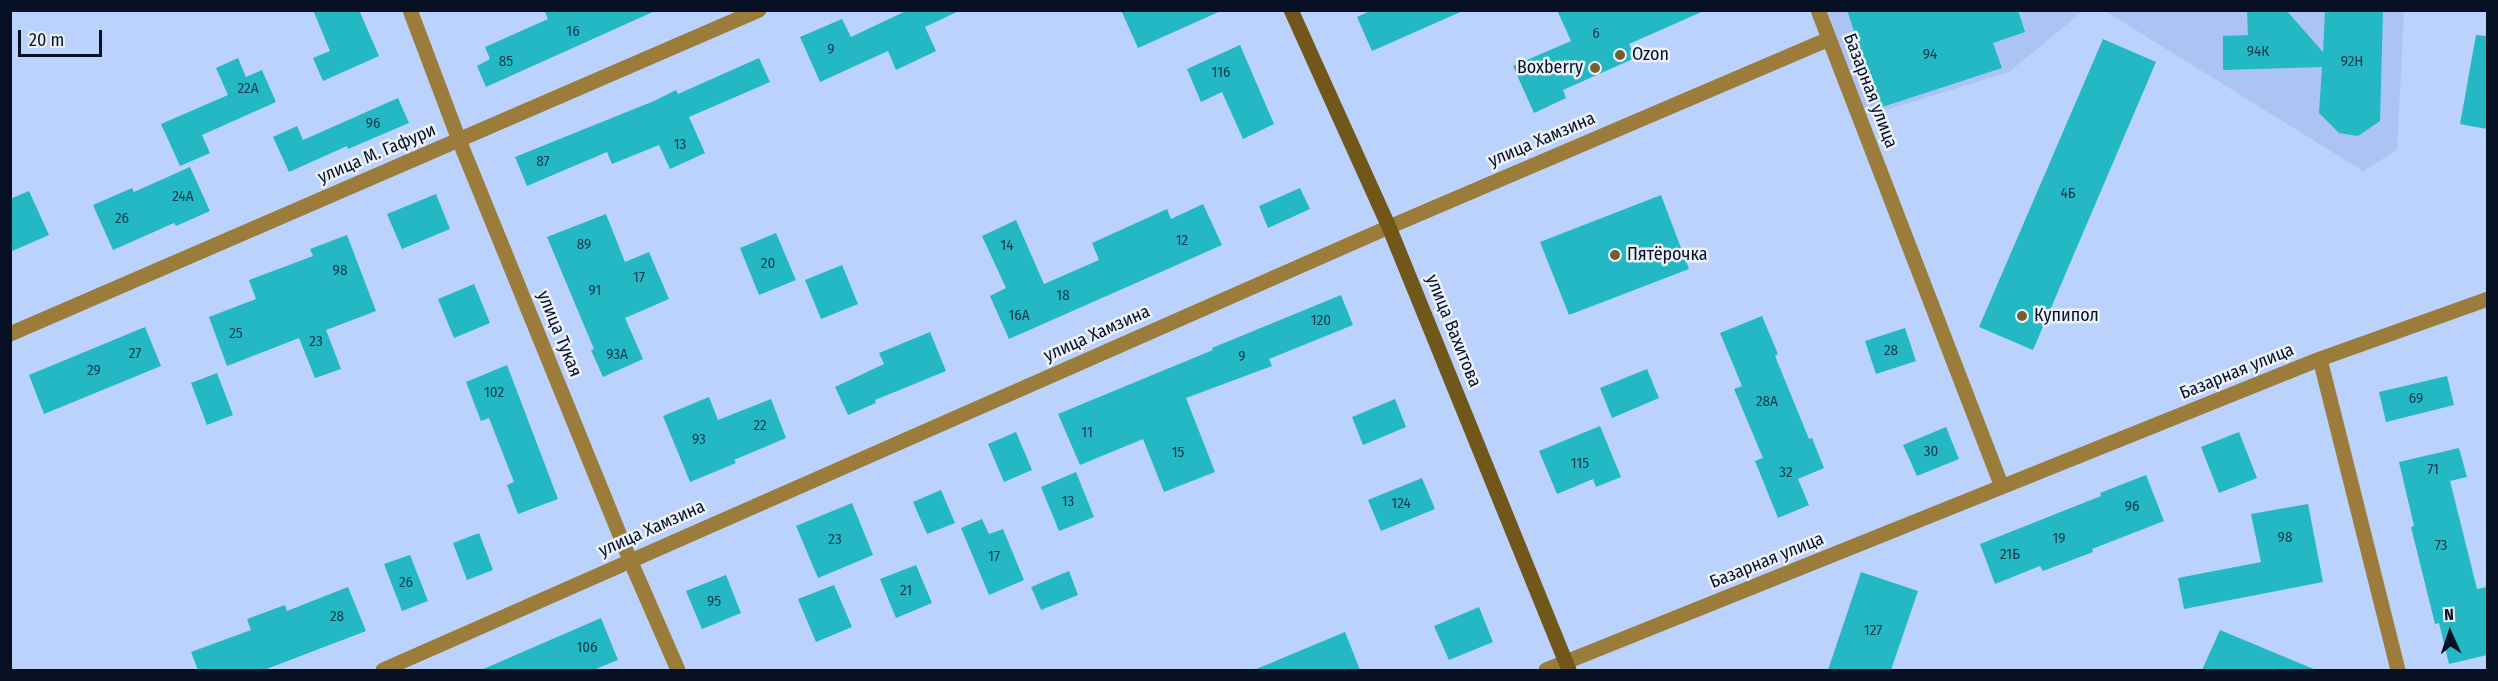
<!DOCTYPE html>
<html>
<head>
<meta charset="utf-8">
<style>
  body { margin:0 }
  #map { position:relative; width:2498px; height:681px; overflow:hidden; background:#bbd2fd; font-family:"Fira Sans Condensed",sans-serif }
  canvas { display:block }
  .frame { position:absolute; inset:0; border:12px solid #081124; pointer-events:none }
  .north { position:absolute; left:2420px; top:603px; width:60px; height:60px; -webkit-text-stroke:4px #ecf2fd; paint-order:stroke; rotate:357deg; font-size:16px; font-weight:700; line-height:24px; text-align:center; color:#081124 }
  .north::after { content:''; display:block; margin:auto; width:21px; height:27px; background:#081124; clip-path:polygon(50% 0,100% 100%,50% 72%,0 100%) }
  .scale { position:absolute; left:18px; top:30px; width:84px; height:27px; box-sizing:border-box; border:3px solid #081124; border-top:0; padding-left:8px; font-size:18px; line-height:21px; white-space:nowrap; color:#081124; -webkit-text-stroke:4px #ecf2fd; paint-order:stroke }
</style>
</head>
<body>
<div id="map">
<canvas width="2498" height="681"></canvas>
<div class="frame"></div>
<div class="north">N</div>
<div class="scale">20 m</div>
</div>
<script>
const g = document.querySelector('canvas').getContext('2d');
g.lineJoin = 'round';
function paint(path, color) {
  g.fillStyle = color;
  g.fill(path, 'evenodd');
}
function poly(rows) {
  const path = new Path2D();
  for (const r of rows) {
    path.moveTo(r[0], r[1]);
    for (let i = 2; i < r.length; i += 2) path.lineTo(r[i], r[i + 1]);
  }
  return path;
}
function strokePath(path, color, width, dash) {
  g.strokeStyle = color;
  g.lineWidth = width;
  g.lineCap = dash ? 'butt' : 'round';
  g.setLineDash(dash || []);
  g.stroke(path);
}
function label(font, color, halo, rows, align = 'center') {
  g.font = font + ' "Fira Sans Condensed",sans-serif';
  g.lineWidth = 5;
  g.setLineDash([]);
  g.textBaseline = 'middle';
  g.strokeStyle = halo;
  g.fillStyle = color;
  for (const [text, x, y, turn = 0] of rows) {
    g.save();
    g.translate(x, y);
    g.rotate((+turn || 0) * Math.PI / 180);
    g.textAlign = isNaN(turn) ? turn : align;
    if (halo) g.strokeText(text, 0, 0);
    g.fillText(text, 0, 0);
    g.restore();
  }
}
const built = poly([
  [1825,11,2083,11,2009,72,1864,117],
  [2105,11,2404,11,2397,150,2363,171]
]);
const building = poly([
  [313,10,359,10,379,56,323,81,313,58,330,51],
  [544,10,655,10,655,11,486,87,477,66,490,59,485,47,548,19],
  [908,10,961,10,925,27,936,51,896,70,888,51,820,82,800,37,842,19,851,37],
  [1121,10,1223,10,1138,48],
  [1372,10,1465,10,1372,51,1357,17],
  [1557,10,1706,10,1629,44,1635,58,1563,90,1566,98,1534,113,1513,66,1571,41],
  [1847,10,2018,10,2025,32,1993,43,2002,68,1879,108],
  [2247,10,2286,10,2323,52,2325,10,2383,10,2380,121,2358,136,2339,133,2319,113,2322,67,2223,70,2223,36,2248,35],
  [2476,35,2487,36,2487,129,2460,124],
  [2103,39,2156,62,2033,350,1979,327],
  [1240,45,1274,124,1243,139,1222,92,1201,102,1187,69],
  [238,58,246,77,262,70,276,102,202,135,210,153,180,166,161,124,228,95,216,68],
  [759,58,770,82,689,117,705,153,670,169,659,145,612,164,607,152,527,186,515,157,654,101,676,90,678,94],
  [398,98,409,123,348,149,347,146,289,172,273,137,297,126,303,140],
  [190,167,210,211,176,226,174,223,113,250,93,205,132,188,134,192],
  [1300,188,1310,209,1268,228,1259,206],
  [29,191,49,235,10,252,10,199],
  [436,194,450,229,402,249,387,214],
  [1661,195,1689,269,1569,315,1540,242],
  [1203,204,1222,245,1009,339,990,296,1006,288,982,236,1016,220,1044,284,1099,260,1092,243,1167,209,1171,219],
  [606,214,625,262,649,252,669,299,625,318,643,359,603,377,591,350,594,349,547,237],
  [776,233,796,280,759,295,740,248],
  [347,235,376,311,326,330,341,369,315,378,299,338,227,366,209,317,256,299,249,280,313,256,310,249],
  [842,265,858,304,821,319,805,280],
  [474,284,490,323,454,338,438,299],
  [1341,295,1353,325,1269,359,1272,366,1186,398,1215,472,1164,492,1143,439,1080,465,1058,414,1213,350,1212,348],
  [1762,316,1778,354,1775,356,1809,439,1812,438,1824,468,1798,479,1809,505,1778,518,1755,461,1763,458,1734,389,1742,386,1720,333],
  [145,327,161,366,44,414,29,375],
  [1905,328,1916,361,1876,374,1865,341],
  [930,332,946,371,875,400,876,403,848,415,835,387,884,364,879,353],
  [507,365,558,499,518,514,507,485,514,482,489,418,481,421,466,382],
  [1647,369,1659,398,1612,418,1600,388],
  [217,373,233,415,207,425,191,383],
  [2447,376,2454,405,2386,422,2379,392],
  [709,397,718,420,771,399,786,438,734,460,736,463,690,482,663,416],
  [1395,399,1406,427,1363,445,1352,417],
  [1600,426,1621,477,1596,487,1593,479,1557,494,1539,451],
  [1946,427,1959,459,1917,476,1903,445],
  [1016,432,1032,470,1004,482,988,444],
  [2239,432,2257,478,2219,493,2201,447],
  [2459,448,2467,477,2450,481,2477,589,2487,587,2487,655,2449,664,2439,623,2435,624,2411,527,2414,526,2399,462],
  [1076,472,1094,517,1059,531,1041,487],
  [2146,475,2164,521,2092,549,2093,552,2043,571,2040,566,1995,584,1980,544,2101,496,2100,493],
  [1422,478,1435,509,1381,531,1368,500],
  [941,490,955,523,927,534,913,502],
  [852,503,873,555,818,578,796,526],
  [2308,504,2323,582,2184,609,2178,578,2261,562,2251,514],
  [982,519,989,534,1003,529,1024,580,989,595,961,528],
  [479,533,493,570,467,580,453,543],
  [410,555,428,601,402,611,384,564],
  [916,565,932,603,896,618,880,579],
  [1069,571,1078,595,1041,610,1031,587],
  [1861,572,1918,591,1891,670,1828,670],
  [726,575,741,613,702,629,686,591],
  [834,585,852,627,816,642,798,599],
  [348,587,366,631,264,670,198,670,191,652,251,630,247,619,285,605,287,611],
  [1479,607,1493,642,1449,660,1434,626],
  [601,618,618,660,593,670,481,670],
  [2220,630,2316,670,2202,670],
  [1345,632,1360,670,1254,670]
]);
const street = poly([
  [410,10,459,140,630,560,678,670],
  [1818,10,2002,487],
  [10,334,759,10],
  [2320,359,2398,670],
  [383,670,1389,227,1829,39],
  [1546,670,2320,359,2488,299]
]);
const secondary = poly([
  [1291,10,1389,227,1569,670]
]);
const markers = [
  [1620,55,6,"#765e2f"],
  [1595,68,6,"#765e2f"],
  [1615,255,6,"#765e2f"],
  [2022,316,6,"#765e2f"]
];
const numberNames = [
  ["16",573,32],
  ["6",1596,34],
  ["9",831,50],
  ["94К",2258,52],
  ["94",1930,55],
  ["85",506,62],
  ["92Н",2352,62],
  ["116",1221,73],
  ["22А",248,89],
  ["96",373,124],
  ["13",680,145],
  ["87",543,162],
  ["4Б",2068,194],
  ["24А",183,197],
  ["26",122,219],
  ["12",1182,241],
  ["89",584,245],
  ["14",1007,246],
  ["20",768,264],
  ["98",340,271],
  ["17",639,278],
  ["91",595,291],
  ["18",1063,296],
  ["16А",1019,316],
  ["120",1321,321],
  ["25",236,334],
  ["23",316,342],
  ["28",1891,351],
  ["27",135,354],
  ["93А",617,355],
  ["9",1242,357],
  ["29",94,371],
  ["102",494,393],
  ["69",2416,399],
  ["28А",1767,402],
  ["22",760,426],
  ["11",1087,433],
  ["93",699,440],
  ["30",1931,452],
  ["15",1178,453],
  ["115",1580,464],
  ["71",2433,470],
  ["32",1786,473],
  ["13",1068,502],
  ["124",1401,504],
  ["96",2132,507],
  ["98",2285,538],
  ["19",2059,539],
  ["23",835,540],
  ["73",2441,546],
  ["21Б",2010,555],
  ["17",994,557],
  ["26",406,583],
  ["21",906,591],
  ["95",714,602],
  ["28",337,617],
  ["127",1873,631],
  ["106",587,648]
];
const poiNames = [
  ["Ozon",1632,55],
  ["Boxberry",1583,68,"right"],
  ["Пятёрочка",1627,255],
  ["Купипол",2034,316]
];
const streetNames = [
  ["Базарная улица",1870,91,69],
  ["улица Хамзина",1542,140,-23],
  ["улица М. Гафури",377,154,-23],
  ["улица Вахитова",1453,331,68],
  ["улица Тукая",559,334,68],
  ["улица Хамзина",1097,334,-24],
  ["Базарная улица",2237,372,-22],
  ["улица Хамзина",652,529,-24],
  ["Базарная улица",1767,561,-22]
];
paint(built, '#acc4f4');
paint(building, '#23b8c3');
strokePath(street, '#9c7c3b', 15);
strokePath(secondary, '#72571b', 15);
for (const [x, y, r, color] of markers) {
  const dot = new Path2D();
  dot.arc(x, y, r, 0, 2 * Math.PI);
  g.fillStyle = color;
  g.fill(dot);
  strokePath(dot, '#ecf2fd', 2);
}
label('15px', '#0f3b4c', null, numberNames);
label('18px', '#081124', '#ecf2fd', poiNames, 'left');
label('18px', '#081124', '#ecf2fd', streetNames);
</script>
</body>
</html>
